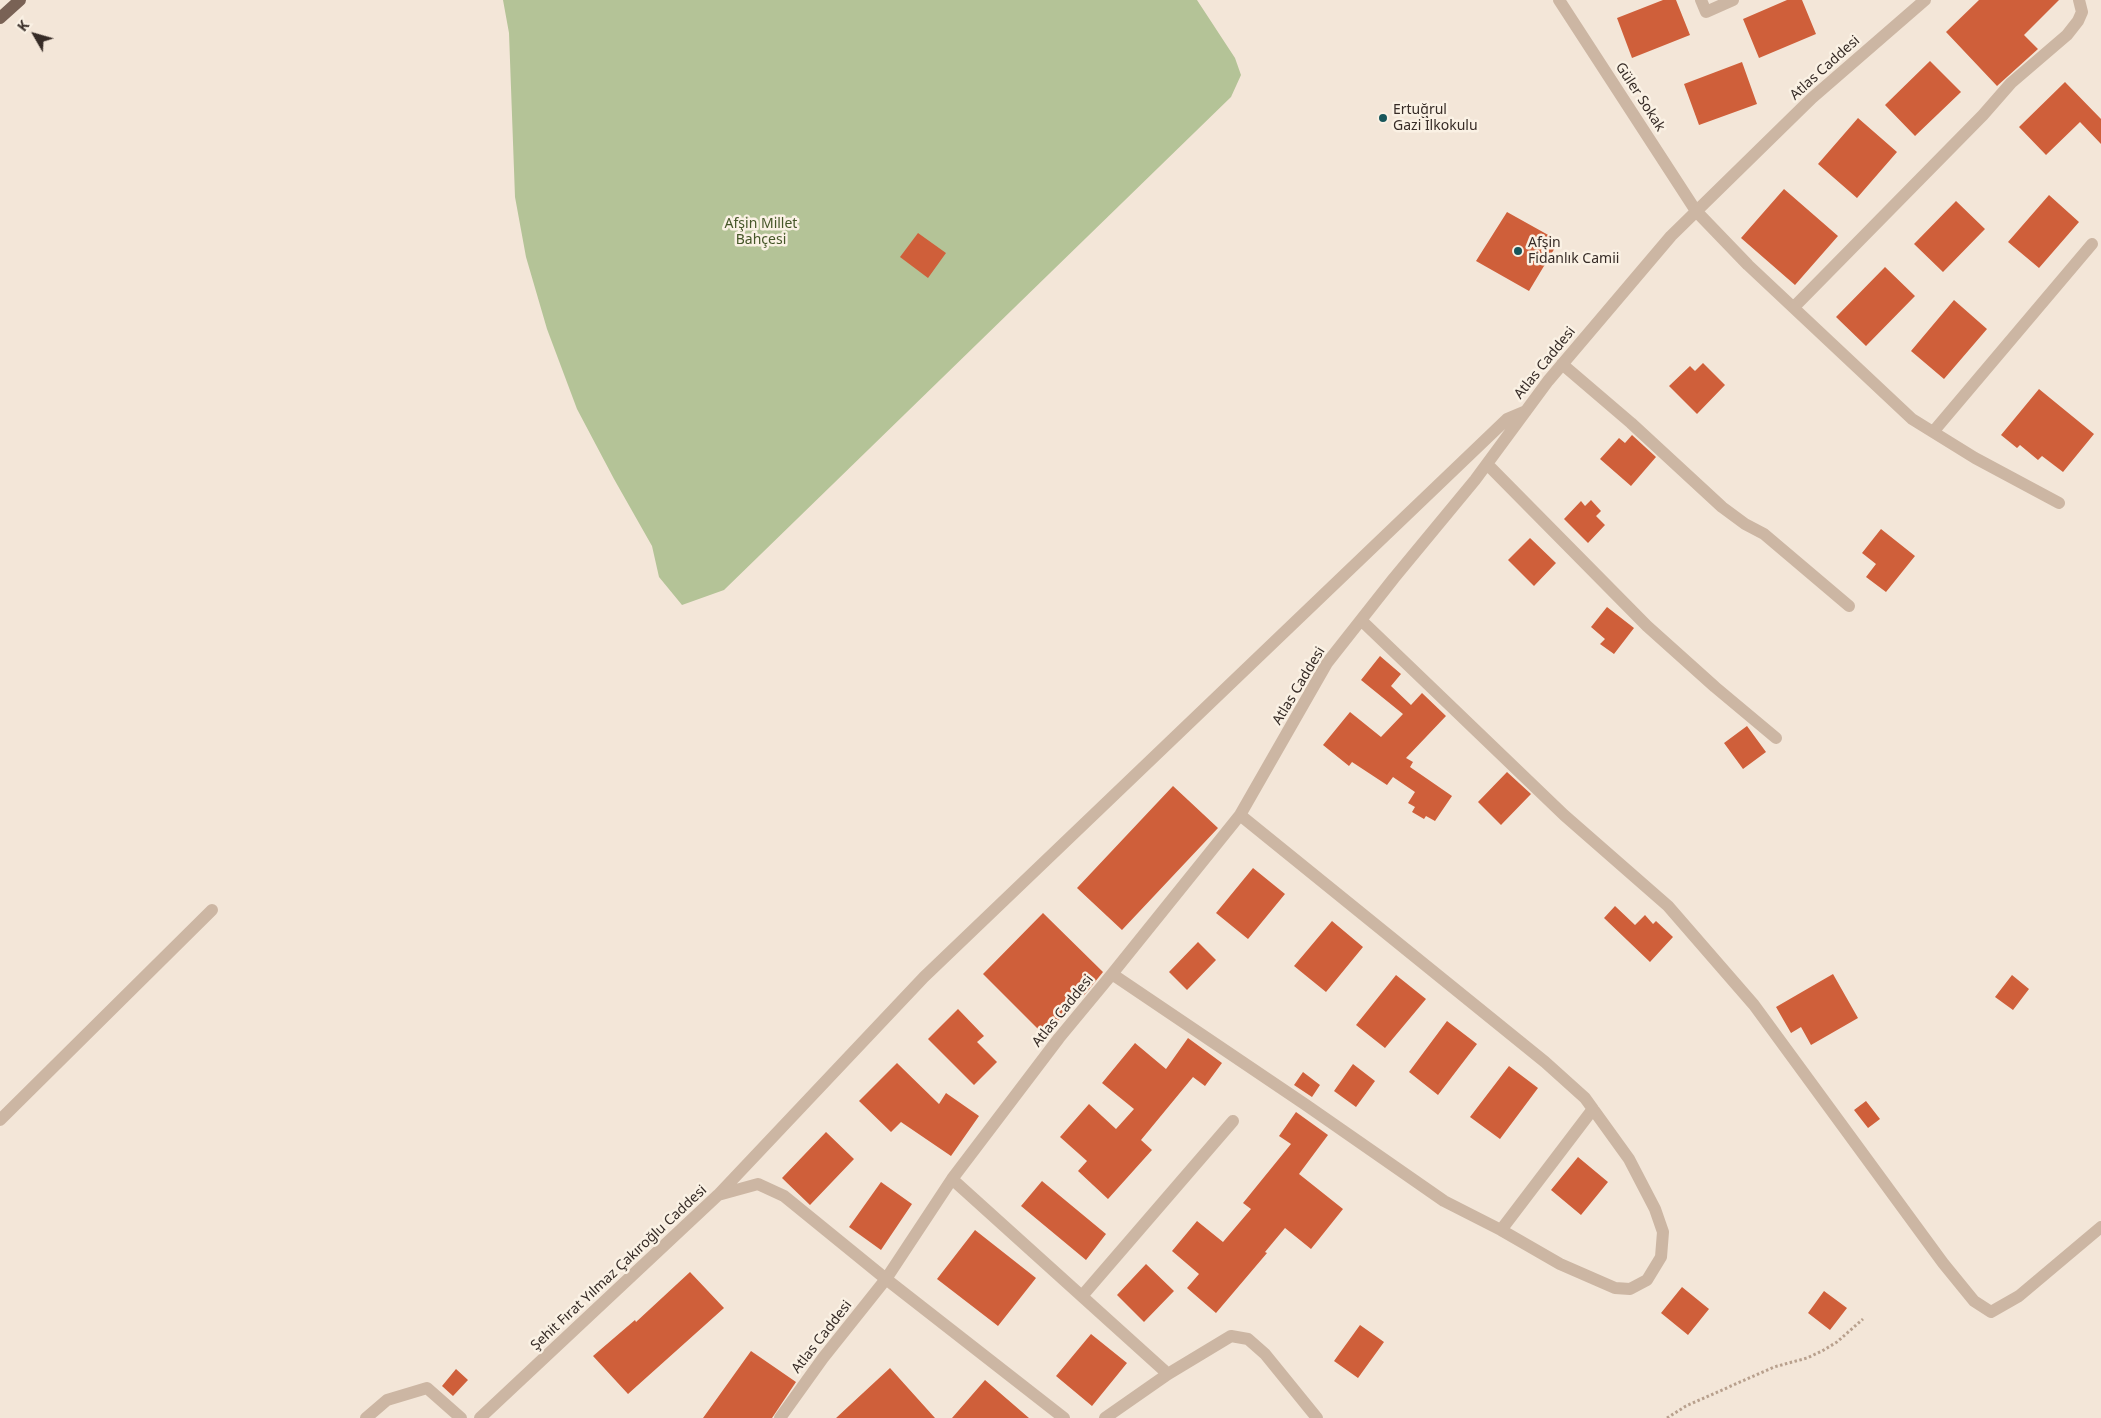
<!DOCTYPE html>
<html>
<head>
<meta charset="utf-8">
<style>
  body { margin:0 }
  #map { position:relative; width:2101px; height:1418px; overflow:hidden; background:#f3e6d8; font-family:"Noto Sans",sans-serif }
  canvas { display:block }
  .north { position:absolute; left:10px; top:10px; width:50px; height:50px; -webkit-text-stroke:4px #faf1e4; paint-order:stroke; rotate:308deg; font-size:14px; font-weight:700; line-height:20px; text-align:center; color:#362b26 }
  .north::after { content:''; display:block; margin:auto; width:18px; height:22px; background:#362b26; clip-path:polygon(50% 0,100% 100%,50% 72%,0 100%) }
</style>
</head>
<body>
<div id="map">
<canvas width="2101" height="1418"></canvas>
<div class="north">K</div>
</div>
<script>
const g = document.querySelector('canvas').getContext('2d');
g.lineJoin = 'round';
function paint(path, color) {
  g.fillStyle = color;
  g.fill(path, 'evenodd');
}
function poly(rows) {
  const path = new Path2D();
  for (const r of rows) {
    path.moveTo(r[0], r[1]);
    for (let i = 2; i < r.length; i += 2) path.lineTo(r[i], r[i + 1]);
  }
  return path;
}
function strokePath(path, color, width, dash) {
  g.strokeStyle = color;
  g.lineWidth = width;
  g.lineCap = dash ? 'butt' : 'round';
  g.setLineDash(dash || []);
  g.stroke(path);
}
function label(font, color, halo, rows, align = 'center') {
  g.font = font + ' "Noto Sans",sans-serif';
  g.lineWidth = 5;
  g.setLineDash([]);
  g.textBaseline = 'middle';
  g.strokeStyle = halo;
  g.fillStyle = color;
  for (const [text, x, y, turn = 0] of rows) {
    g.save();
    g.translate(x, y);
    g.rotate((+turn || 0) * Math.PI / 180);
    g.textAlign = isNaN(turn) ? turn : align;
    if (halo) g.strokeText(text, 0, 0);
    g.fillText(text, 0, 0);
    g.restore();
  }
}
const green = poly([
  [503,0,1197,0,1235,58,1241,75,1231,97,724,590,682,605,659,577,652,546,614,479,577,409,547,329,526,257,515,197,509,33]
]);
const building = poly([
  [1663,0,1676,0,1690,35,1632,58,1617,18],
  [1787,0,1802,0,1816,34,1759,58,1743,19],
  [1979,0,2059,0,2024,35,2038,49,1997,86,1946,32],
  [1930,61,1961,92,1915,136,1885,105],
  [1742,62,1757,104,1699,125,1684,84],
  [2065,82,2101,119,2101,144,2080,122,2046,155,2019,127],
  [1858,118,1897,152,1857,198,1818,164],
  [1784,189,1838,236,1795,285,1741,238],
  [2049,195,2079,222,2039,268,2008,242],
  [1956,201,1985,229,1943,272,1914,244],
  [1507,212,1559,241,1529,291,1476,261],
  [918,233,946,253,928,278,900,257],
  [1885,267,1915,296,1866,346,1836,317],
  [1954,300,1987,329,1944,379,1911,351],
  [1703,363,1725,385,1697,414,1669,386,1690,366,1695,371],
  [2039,389,2094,434,2063,472,2042,456,2038,460,2020,445,2017,448,2001,435],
  [1632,435,1656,457,1631,486,1600,459,1619,438,1625,443],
  [1591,500,1601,511,1596,516,1605,525,1588,543,1564,519,1581,501,1585,506],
  [1881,529,1915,556,1886,592,1866,577,1876,564,1862,553],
  [1530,538,1556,563,1534,586,1508,560],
  [1607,607,1634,628,1614,654,1600,644,1605,639,1591,627],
  [1380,656,1401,674,1391,686,1411,705,1422,693,1446,716,1406,758,1413,762,1410,767,1452,796,1435,821,1426,816,1424,819,1412,812,1415,807,1408,803,1415,792,1393,777,1387,785,1352,762,1349,766,1323,745,1350,712,1381,737,1403,714,1361,680],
  [1747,726,1766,752,1743,769,1724,743],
  [1507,772,1531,794,1501,825,1478,802],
  [1173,786,1218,828,1122,930,1077,888],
  [1253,868,1285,894,1248,939,1216,913],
  [1615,906,1635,925,1645,915,1653,924,1656,921,1673,937,1650,962,1604,918],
  [1043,913,1103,972,1086,993,1044,1035,983,974],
  [1332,921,1363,947,1326,992,1294,966],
  [1198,942,1216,960,1187,990,1169,972],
  [1833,974,1858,1018,1811,1045,1801,1027,1791,1033,1776,1007],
  [1396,975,1426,999,1385,1048,1356,1025],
  [2012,975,2029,989,2013,1010,1995,997],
  [958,1009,984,1036,977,1042,997,1062,974,1085,928,1039],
  [1447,1021,1477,1044,1438,1095,1409,1072],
  [1188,1038,1222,1063,1205,1086,1193,1077,1141,1140,1152,1150,1108,1199,1078,1171,1087,1161,1060,1137,1089,1104,1116,1129,1134,1109,1102,1083,1135,1043,1166,1069],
  [897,1063,939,1104,946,1093,979,1116,951,1156,901,1122,891,1132,859,1101],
  [1353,1064,1375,1081,1356,1107,1334,1091],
  [1509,1066,1538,1088,1500,1139,1470,1117],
  [1303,1072,1320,1085,1312,1097,1294,1085],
  [1866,1101,1880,1119,1868,1128,1854,1110],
  [1296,1112,1328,1135,1299,1174,1343,1209,1311,1249,1285,1228,1265,1252,1267,1253,1216,1313,1187,1288,1199,1274,1172,1251,1197,1221,1223,1242,1251,1209,1243,1203,1291,1144,1279,1136],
  [826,1132,854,1159,810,1205,782,1178],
  [1578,1157,1608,1182,1581,1215,1551,1190],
  [1042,1181,1106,1234,1086,1260,1021,1206],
  [881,1182,912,1204,881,1250,849,1227],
  [975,1230,1036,1278,998,1326,937,1279],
  [1146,1264,1174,1291,1144,1322,1117,1295],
  [690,1272,724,1308,628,1394,593,1356,635,1320,636,1322],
  [1682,1287,1709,1309,1688,1335,1661,1313],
  [1824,1291,1847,1308,1830,1330,1808,1313],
  [1360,1325,1384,1342,1358,1378,1334,1361],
  [1091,1334,1127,1363,1092,1406,1056,1376],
  [751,1351,796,1382,772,1418,703,1418],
  [890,1368,935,1418,836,1418],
  [456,1369,468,1380,453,1396,442,1386],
  [985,1380,1029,1418,952,1418]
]);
const path = poly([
  [1667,1418,1686,1406,1774,1367,1807,1358,1822,1351,1837,1342,1863,1319]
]);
const minor = poly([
  [1559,0,1696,211,1748,265,1912,419,1975,458,2059,503],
  [1701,0,1706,12,1733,0],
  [1794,307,1983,115,2011,83,2067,35,2078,21,2082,12,2079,0],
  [1562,364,1631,423,1722,507,1745,524,1764,534,1849,606],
  [1933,432,2092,244],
  [1487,464,1647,626,1715,687,1776,738],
  [1362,621,1564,815,1668,906,1754,1005,1943,1263,1974,1301,1991,1312,2019,1296,2101,1227],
  [1112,974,1306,1105,1444,1201,1501,1230,1560,1264,1615,1288,1630,1289,1647,1280,1661,1257,1663,1232,1655,1209,1629,1159,1585,1098,1545,1062,1240,815],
  [0,1120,212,910],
  [952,1179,1168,1374],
  [718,1195,924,977,1507,419,1526,411],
  [1501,1230,1593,1109],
  [1082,1296,1233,1121],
  [366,1418,387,1400,427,1388,461,1418],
  [480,1418,718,1195,758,1184,784,1196,886,1279,1064,1418],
  [780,1418,823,1358,886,1279,952,1179,1059,1038,1112,974,1240,815,1327,663,1394,578,1475,480,1548,381,1671,236,1812,98,1925,0],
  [1105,1418,1168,1374,1231,1336,1248,1339,1265,1354,1317,1418]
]);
const major = poly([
  [0,18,20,0]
]);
const markers = [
  [1383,118,5,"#18565b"],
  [1518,251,5,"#18565b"]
];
const streetNames = [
  ["Atlas Caddesi",1825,68,-42],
  ["Güler Sokak",1640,97,57],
  ["Atlas Caddesi",1545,363,-51],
  ["Atlas Caddesi",1299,686,-59],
  ["Atlas Caddesi",1063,1011,-51],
  ["Şehit Fırat Yılmaz Çakıroğlu Caddesi",619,1268,-43],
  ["Atlas Caddesi",822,1337,-52]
];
const poiNames = [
  ["Ertuğrul",1393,110],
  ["Gazi İlkokulu",1393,126],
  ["Afşin",1528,243],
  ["Fidanlık Camii",1528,259]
];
const parkNames = [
  ["Afşin Millet",761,224],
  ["Bahçesi",761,240]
];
paint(green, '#b4c397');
paint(building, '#cf5f3a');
strokePath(path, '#b8a08d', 3, [2.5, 2.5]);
strokePath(minor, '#ccb6a3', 12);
strokePath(major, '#796255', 12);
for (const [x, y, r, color] of markers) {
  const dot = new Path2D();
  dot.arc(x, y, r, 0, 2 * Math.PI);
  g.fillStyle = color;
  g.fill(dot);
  strokePath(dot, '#faf1e4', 2);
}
label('14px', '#362b26', '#faf1e4', streetNames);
label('14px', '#362b26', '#faf1e4', poiNames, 'left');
label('14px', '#455628', '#faf1e4', parkNames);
</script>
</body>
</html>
